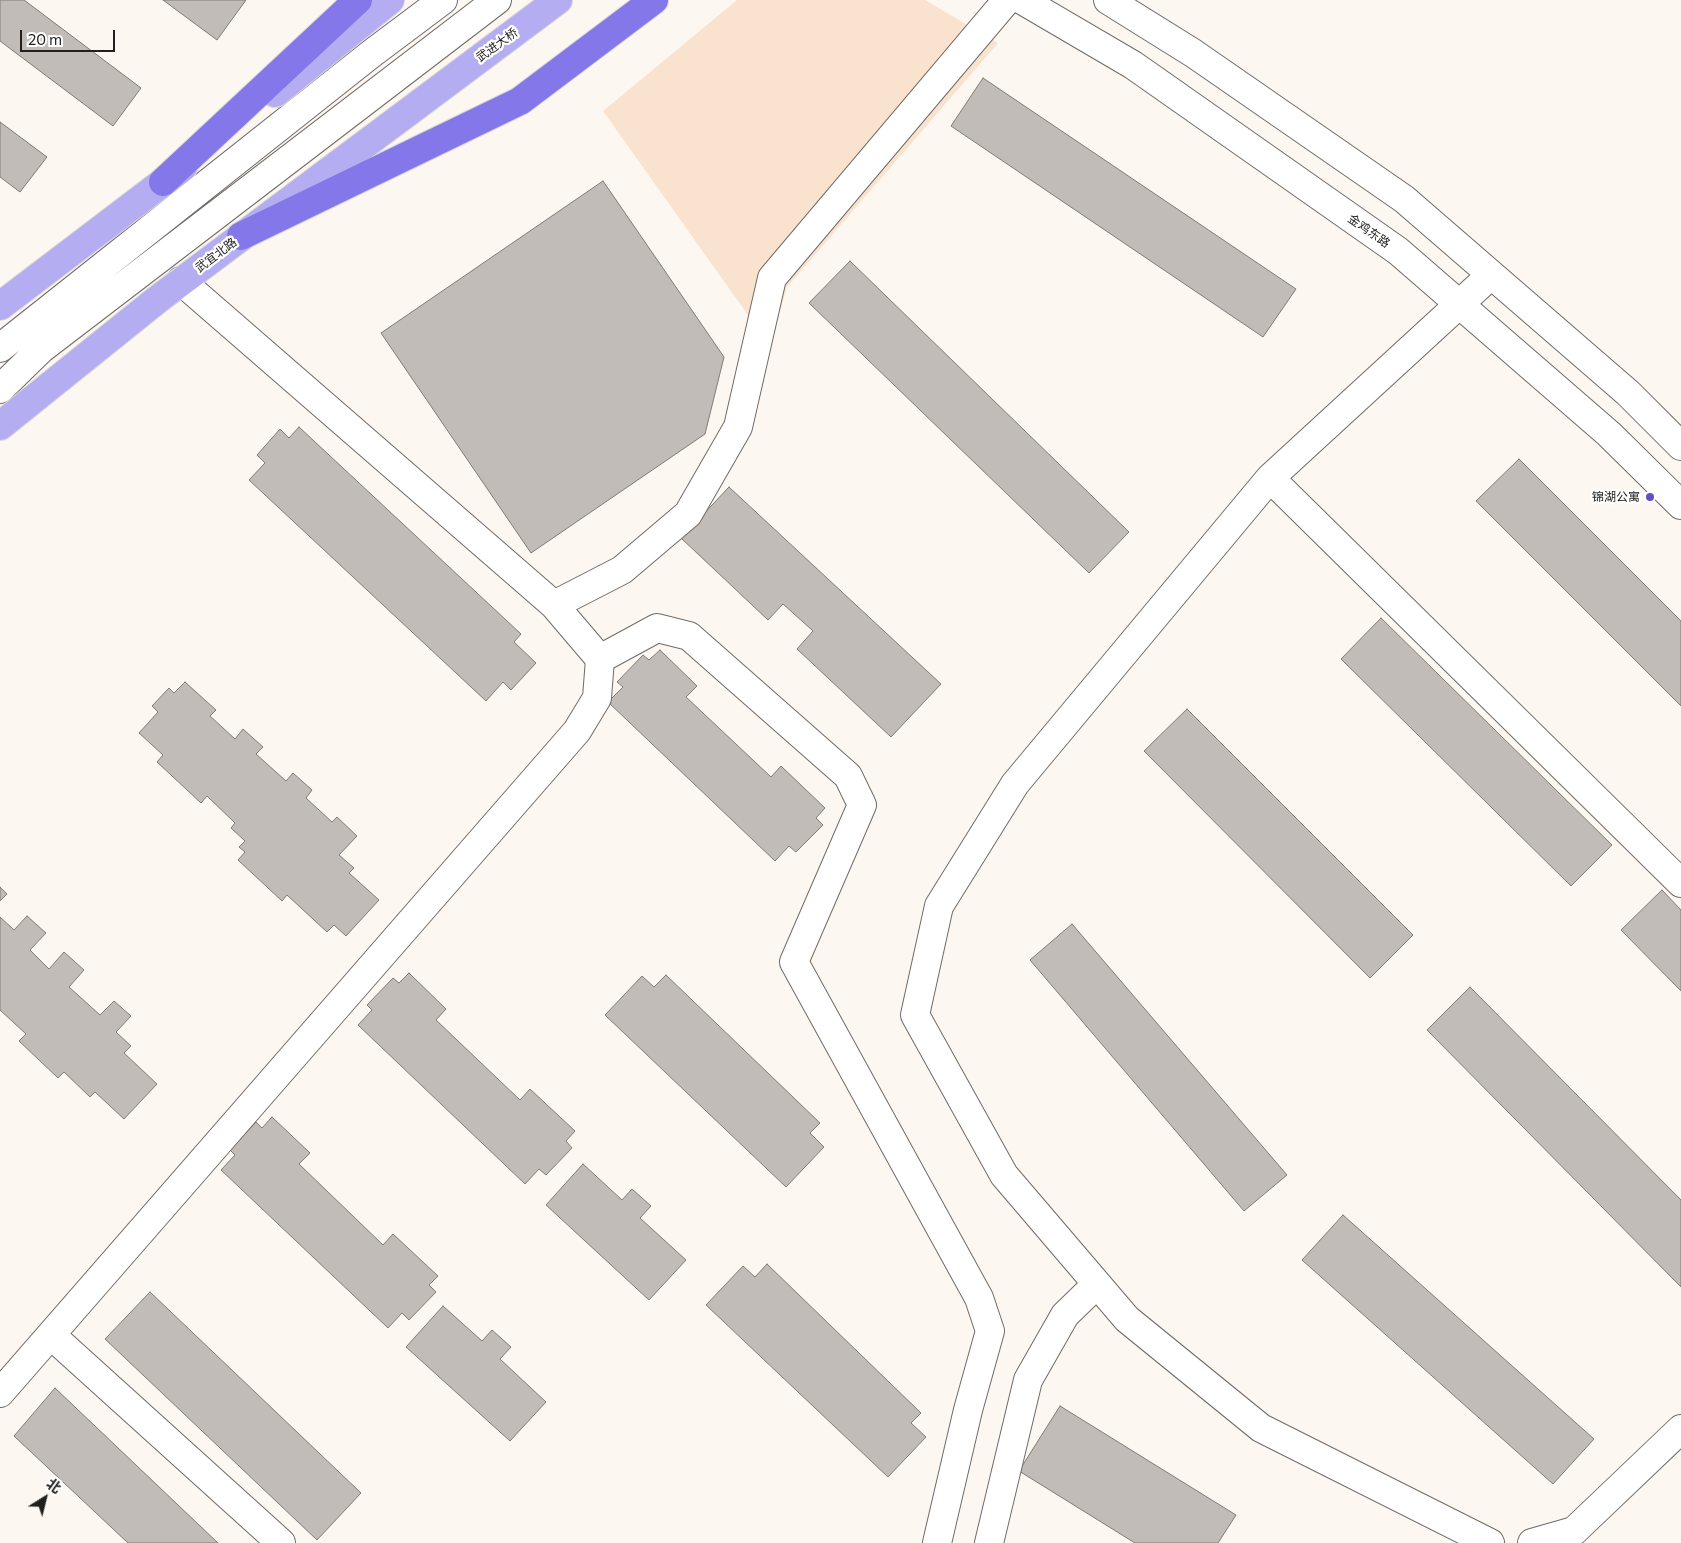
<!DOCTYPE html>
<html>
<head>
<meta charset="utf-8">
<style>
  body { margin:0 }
  #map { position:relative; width:1681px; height:1543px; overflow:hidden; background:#fcf7f1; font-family:Commissioner,"Noto Sans SC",sans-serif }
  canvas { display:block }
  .north { position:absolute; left:20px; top:1473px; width:50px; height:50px; -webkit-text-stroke:4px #fff; paint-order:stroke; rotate:36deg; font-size:14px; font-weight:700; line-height:20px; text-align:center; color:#22201f }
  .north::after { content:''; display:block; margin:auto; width:18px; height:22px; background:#22201f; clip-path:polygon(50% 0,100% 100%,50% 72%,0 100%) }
  .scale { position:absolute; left:20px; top:30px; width:95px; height:22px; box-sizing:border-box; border:2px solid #22201f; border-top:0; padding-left:6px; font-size:15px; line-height:18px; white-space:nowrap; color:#22201f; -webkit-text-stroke:4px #fff; paint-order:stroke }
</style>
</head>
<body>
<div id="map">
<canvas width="1681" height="1543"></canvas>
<div class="north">北</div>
<div class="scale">20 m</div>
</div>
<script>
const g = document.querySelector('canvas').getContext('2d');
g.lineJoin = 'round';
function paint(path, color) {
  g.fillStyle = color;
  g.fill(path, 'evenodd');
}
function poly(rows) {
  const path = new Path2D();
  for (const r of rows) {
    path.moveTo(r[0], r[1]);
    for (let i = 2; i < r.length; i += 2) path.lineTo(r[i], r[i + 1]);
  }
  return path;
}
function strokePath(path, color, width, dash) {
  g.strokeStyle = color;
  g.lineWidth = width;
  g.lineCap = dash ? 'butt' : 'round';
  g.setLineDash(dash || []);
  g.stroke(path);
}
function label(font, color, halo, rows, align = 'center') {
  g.font = font + ' Commissioner,"Noto Sans SC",sans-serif';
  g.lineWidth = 4.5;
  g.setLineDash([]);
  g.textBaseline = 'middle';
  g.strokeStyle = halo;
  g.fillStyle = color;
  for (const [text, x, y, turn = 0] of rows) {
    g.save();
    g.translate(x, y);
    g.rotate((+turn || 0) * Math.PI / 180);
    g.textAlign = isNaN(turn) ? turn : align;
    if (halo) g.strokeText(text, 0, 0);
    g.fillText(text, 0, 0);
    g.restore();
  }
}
const green = poly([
  [737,0,925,0,998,43,787,287,770,346,603,111]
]);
const building = poly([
  [0,0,24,0,141,88,113,126,0,41,0,0],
  [163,0,246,0,217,40,163,0],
  [983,78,1296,289,1263,337,951,126,983,78],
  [0,122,47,157,20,192,0,177,0,122],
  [603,181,724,357,705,434,531,553,381,333,603,181],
  [850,261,1129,532,1089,573,809,303,850,261],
  [299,427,521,634,514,642,536,663,511,690,503,682,486,701,249,480,265,463,257,455,280,429,289,438,299,427],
  [1519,459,1681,621,1681,706,1476,501,1519,459],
  [729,487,941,684,891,737,797,649,813,631,783,604,768,620,681,538,729,487],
  [1381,618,1612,845,1571,886,1341,659,1381,618],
  [660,650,697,686,686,697,771,777,781,766,825,808,816,818,823,825,796,852,789,846,775,861,608,702,623,687,617,682,643,655,649,660,660,650],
  [185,682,216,710,210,716,235,739,243,729,263,747,256,754,286,781,293,773,312,790,306,798,332,822,337,817,357,836,339,855,354,868,349,873,379,900,346,936,334,925,327,932,287,895,282,901,238,860,245,852,239,847,245,841,231,828,235,823,207,796,201,803,157,762,163,755,139,733,158,712,152,706,169,688,174,693,185,682],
  [1187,709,1413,935,1370,978,1144,751,1187,709],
  [0,887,7,894,0,901,0,887],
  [1662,890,1681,910,1681,991,1621,930,1662,890],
  [27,916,46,933,30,950,49,969,64,952,84,970,69,987,100,1015,114,1001,131,1016,116,1032,131,1046,124,1053,157,1084,124,1119,95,1092,90,1097,64,1072,58,1078,19,1041,26,1034,0,1010,0,917,14,930,27,916],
  [1072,924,1287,1175,1244,1211,1030,960,1072,924],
  [409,973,446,1009,436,1020,520,1100,530,1089,575,1131,566,1141,572,1148,546,1175,539,1169,525,1184,358,1025,372,1010,367,1005,393,978,399,983,409,973],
  [666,975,820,1123,810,1133,824,1147,786,1187,605,1015,642,976,654,987,666,975],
  [1470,987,1681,1200,1681,1287,1427,1030,1470,987],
  [272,1117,310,1153,299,1164,383,1245,393,1234,438,1276,429,1285,436,1292,409,1320,402,1313,388,1328,221,1170,235,1155,230,1150,256,1122,262,1128,272,1117],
  [583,1164,622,1200,632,1189,651,1206,640,1218,686,1260,649,1300,546,1205,583,1164],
  [1343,1215,1594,1439,1553,1484,1302,1260,1343,1215],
  [767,1264,921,1413,911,1423,926,1437,888,1477,706,1305,743,1266,755,1277,767,1264],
  [150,1292,361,1493,317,1540,105,1339,150,1292],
  [443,1306,482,1341,492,1330,511,1347,500,1359,546,1402,510,1441,406,1347,443,1306],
  [55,1388,218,1543,128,1543,14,1436,55,1388],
  [1060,1406,1236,1515,1218,1543,1135,1543,1019,1471,1060,1406]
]);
const minor = poly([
  [1022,0,1133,65,1398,251,1609,434,1681,505],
  [1108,0,1193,53,1404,199,1628,393,1681,446],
  [0,348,371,54,443,0],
  [0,389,41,349,497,0],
  [1270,478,1681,883],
  [554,605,622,570,688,514,738,427,772,278,1007,0],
  [600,659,657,628,689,636,848,776,862,805,794,962,979,1298,990,1331,968,1410,937,1543],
  [51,1335,281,1543],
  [0,1393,577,731,597,698,600,659,554,605,181,281],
  [989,1543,1028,1380,1065,1315,1097,1284],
  [1490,1543,1261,1428,1127,1319,1004,1175,915,1015,939,906,1015,784,1270,478,1491,275],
  [1532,1543,1574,1531,1681,1429]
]);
const major = poly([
  [275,93,390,0],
  [0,306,183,167],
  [0,426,158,299,558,0]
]);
const highway = poly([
  [163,182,358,0],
  [241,236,520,101,654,0]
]);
const markers = [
  [1650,497,5,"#624ec6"]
];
const streetNames = [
  ["武进大桥",497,45,-36],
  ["金鸡东路",1369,231,35],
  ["武宜北路",216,255,-37]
];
const poiNames = [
  ["锦湖公寓",1640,497]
];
paint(green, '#f9e3ce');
paint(building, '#c1bcb7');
strokePath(building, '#7f7b76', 1);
strokePath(minor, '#706b67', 30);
strokePath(major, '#d7d7d7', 30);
strokePath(highway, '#d7d7d7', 30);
strokePath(minor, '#fff', 28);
strokePath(major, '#b5adf2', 28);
strokePath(highway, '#8477e9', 28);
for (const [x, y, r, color] of markers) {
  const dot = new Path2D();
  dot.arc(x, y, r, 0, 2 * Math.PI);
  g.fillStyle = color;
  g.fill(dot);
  strokePath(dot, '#fff', 2);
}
label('12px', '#22201f', '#fff', streetNames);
label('12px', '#22201f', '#fff', poiNames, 'right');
</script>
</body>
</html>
